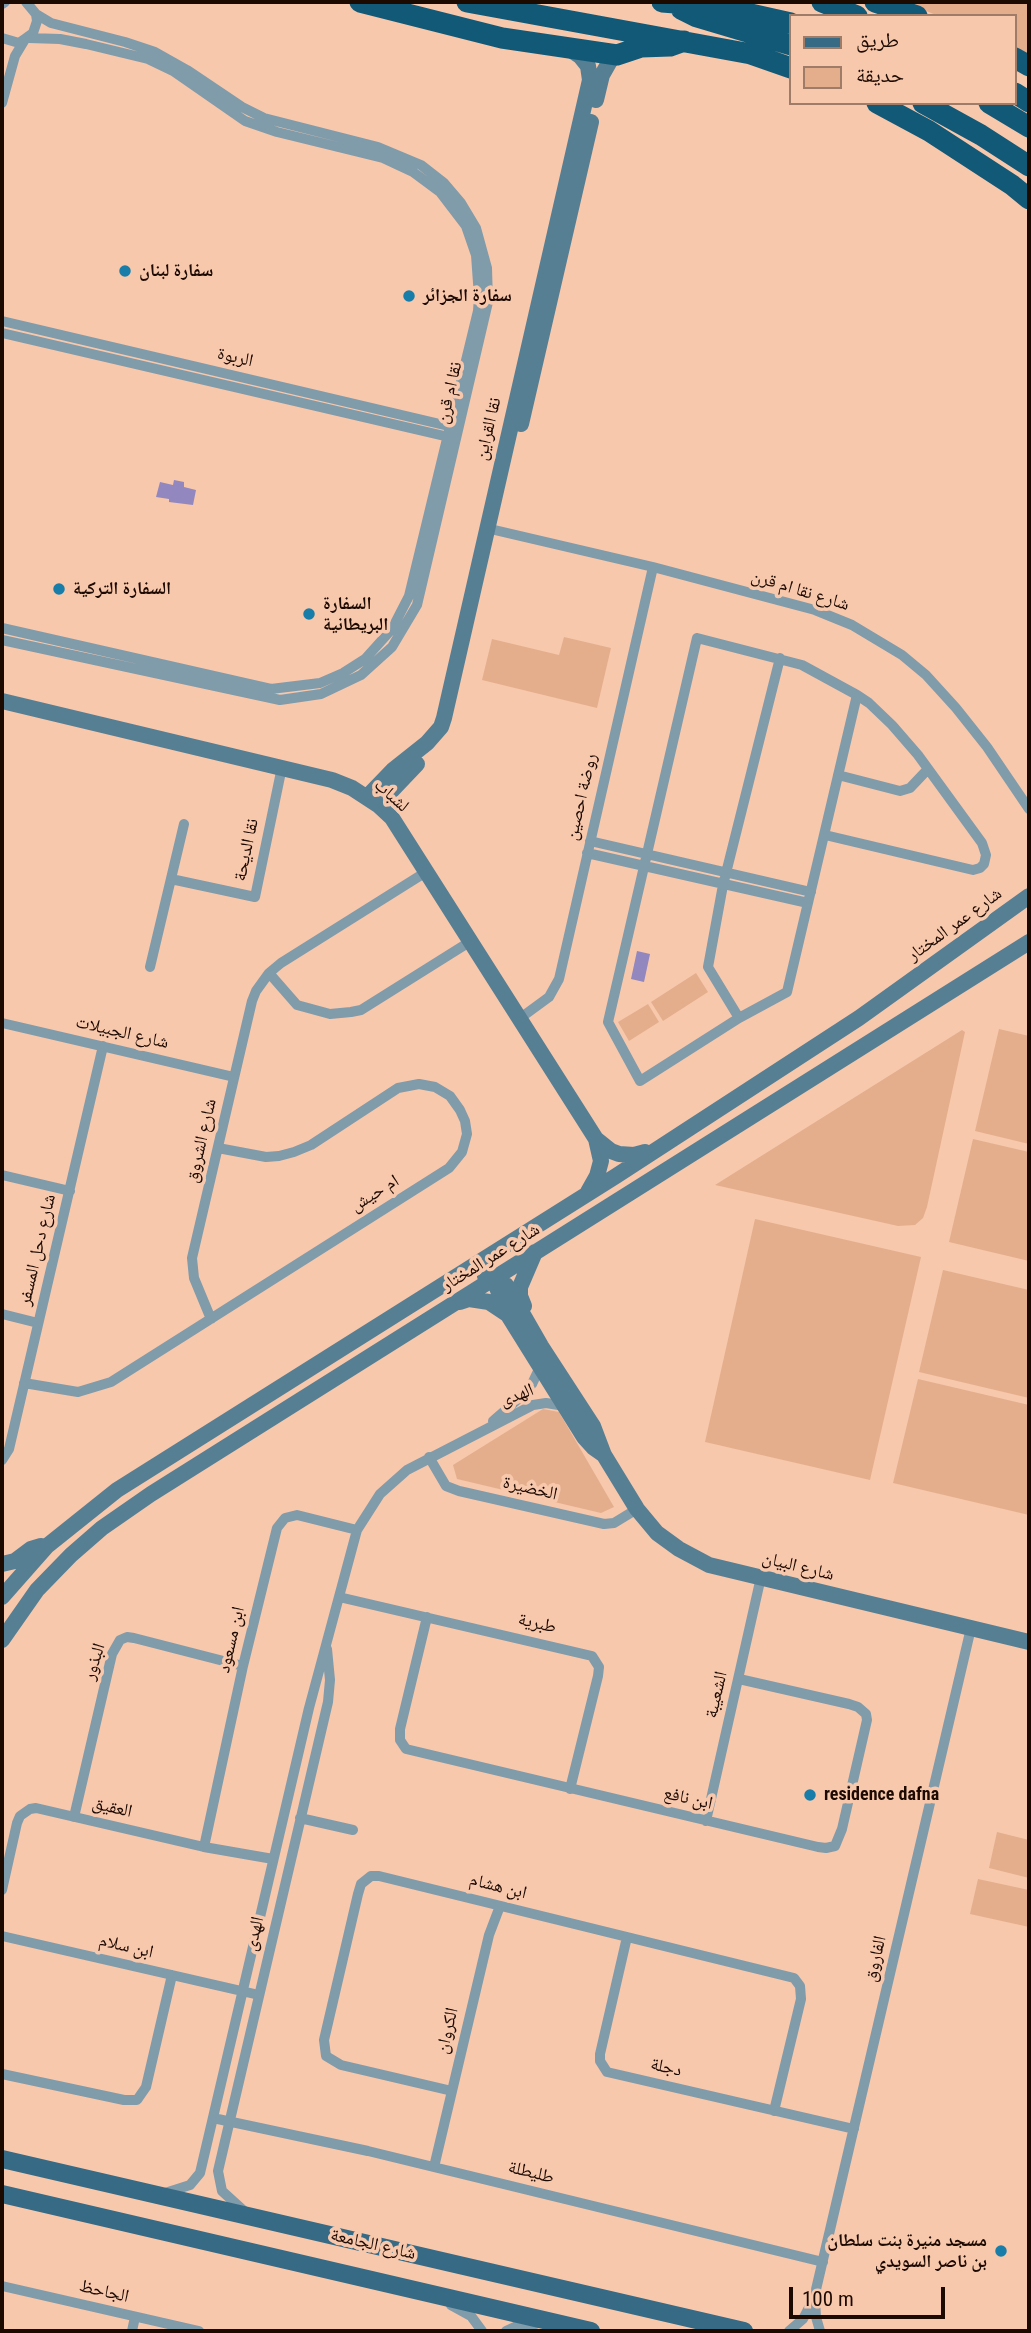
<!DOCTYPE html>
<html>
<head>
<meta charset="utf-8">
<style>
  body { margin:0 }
  #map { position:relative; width:1031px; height:2333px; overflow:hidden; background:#f7c8ac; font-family:"Roboto Condensed","Noto Naskh Arabic",sans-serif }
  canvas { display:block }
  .frame { position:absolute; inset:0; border:4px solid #1c0900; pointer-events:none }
  .legend { position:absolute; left:789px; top:14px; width:228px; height:91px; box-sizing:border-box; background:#f7c8ac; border:2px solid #9f7c67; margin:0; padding:9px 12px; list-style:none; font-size:21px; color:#1c0900 }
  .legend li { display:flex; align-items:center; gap:14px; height:35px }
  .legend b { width:35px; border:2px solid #9f7c67 }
  .scale { position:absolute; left:789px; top:2287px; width:156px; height:32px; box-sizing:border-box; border:4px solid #1c0900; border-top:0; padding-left:9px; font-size:21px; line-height:24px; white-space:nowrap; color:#1c0900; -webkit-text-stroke:5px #f7c8ac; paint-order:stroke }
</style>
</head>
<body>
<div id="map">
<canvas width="1031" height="2333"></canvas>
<div class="frame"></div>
<ul class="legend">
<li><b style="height:9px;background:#366a85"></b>طريق</li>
<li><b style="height:19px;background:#e4ae8d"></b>حديقة</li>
</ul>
<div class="scale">100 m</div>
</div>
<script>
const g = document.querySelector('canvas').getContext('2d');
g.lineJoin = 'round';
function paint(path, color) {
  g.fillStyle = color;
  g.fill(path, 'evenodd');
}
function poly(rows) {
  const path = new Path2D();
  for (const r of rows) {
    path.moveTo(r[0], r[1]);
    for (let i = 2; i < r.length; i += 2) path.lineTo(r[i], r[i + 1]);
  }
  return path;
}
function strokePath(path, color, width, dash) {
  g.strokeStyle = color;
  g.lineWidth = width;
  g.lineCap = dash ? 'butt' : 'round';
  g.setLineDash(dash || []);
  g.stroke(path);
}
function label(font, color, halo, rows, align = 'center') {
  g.font = font + ' "Roboto Condensed","Noto Naskh Arabic",sans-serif';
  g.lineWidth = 7;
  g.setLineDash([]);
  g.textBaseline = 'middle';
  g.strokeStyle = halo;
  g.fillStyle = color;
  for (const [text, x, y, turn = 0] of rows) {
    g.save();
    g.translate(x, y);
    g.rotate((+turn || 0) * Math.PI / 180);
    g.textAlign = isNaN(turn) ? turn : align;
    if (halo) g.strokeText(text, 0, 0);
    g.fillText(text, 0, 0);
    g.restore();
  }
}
const green = poly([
  [906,2,1029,2,1029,58,1015,51,1015,16,938,16],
  [564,637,611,648,597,708,482,680,492,639,559,655],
  [696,973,708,992,663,1021,651,1002],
  [648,1004,659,1022,629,1041,618,1022],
  [999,1029,1029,1036,1029,1144,975,1131],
  [962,1030,965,1032,927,1207,923,1218,915,1225,898,1226,715,1185],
  [973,1139,1029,1152,1029,1261,949,1242],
  [755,1219,921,1257,870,1480,705,1442],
  [943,1270,1029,1290,1029,1398,919,1372],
  [918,1379,1029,1405,1029,1515,893,1483],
  [543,1409,559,1412,614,1507,601,1513,457,1479,453,1465],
  [997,1832,1029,1840,1029,1878,989,1868],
  [978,1879,1029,1890,1029,1927,970,1914]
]);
const water = poly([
  [174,480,184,482,184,487,196,490,193,505,169,502,169,499,156,497,160,482,173,485],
  [637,951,650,954,644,982,631,979]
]);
const street = poly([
  [2,4,5,2],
  [2,38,19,43,33,33,37,21,36,14,26,2],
  [2,103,15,56,24,41],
  [2,321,457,428],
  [2,333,453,438],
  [486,528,653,567,815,610,852,625,902,655,926,675,956,708,987,747,1029,809],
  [2,628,271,689,320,683,343,673,365,659,392,629,409,596,478,311,479,297,476,255,466,226,440,192,413,172,383,158,277,132,245,121,173,71,148,59,86,44,60,39,29,38],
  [697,638,802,665,857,695,787,992,739,1018,640,1081,608,1022,697,638],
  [2,640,280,700,321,694,361,675,392,647,417,605,488,302,487,268,476,228,461,203,444,183,421,165,378,147,264,118,242,107,187,70,155,52,125,42,51,23,36,14],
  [838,775,900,791,910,788,928,769],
  [825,835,973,870,980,868,984,864,986,855,982,843,918,755,892,725,869,703,857,695],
  [590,841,811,892],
  [587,853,808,903],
  [171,879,255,897,282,767],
  [150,967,184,824],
  [269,973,297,1005,330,1014,351,1012,361,1010,471,941],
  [739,1018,708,967,723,885,780,658],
  [519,1019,549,997,559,979,653,567],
  [2,1023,234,1077],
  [2,1175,70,1191],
  [2,1314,38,1323],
  [211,1319,194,1278,192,1258,252,1001,256,991,269,973,281,963,426,872],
  [24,1383,78,1392,111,1382,449,1168,462,1152,467,1134,465,1121,460,1110,450,1096,435,1087,419,1084,398,1088,311,1145,294,1152,279,1156,266,1157,218,1148],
  [493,1421,524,1394,532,1384,540,1367],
  [429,1457,446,1486,459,1491,604,1524,614,1523,637,1509],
  [2,1460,9,1449,103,1046],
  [339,1597,592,1656,599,1667,598,1676,570,1789],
  [427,1617,400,1729,400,1740,406,1749,818,1847,826,1848,835,1846,842,1829,867,1720,866,1714,858,1707,849,1704,739,1679],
  [74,1817,112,1654,120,1640,127,1637,134,1638,243,1666],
  [300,1818,353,1830],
  [706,1821,761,1577],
  [204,1847,243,1666,277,1528,285,1518,297,1515,357,1530],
  [2,1890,17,1823,20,1816,30,1809,36,1808,204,1847,273,1859],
  [2,1936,259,1995],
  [627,1937,600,2054,600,2061,607,2072,854,2129],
  [2,2074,124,2100,137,2100,146,2087,172,1975],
  [452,2091,341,2065,326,2056,324,2040,358,1894,361,1884,371,1876,379,1876,794,1978,800,1986,801,1999,774,2111],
  [213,2118,368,2151,823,2262],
  [434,2167,489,1935,500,1906],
  [165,2193,190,2185,200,2173,309,1708,357,1530,380,1494,407,1470,533,1405,546,1403,565,1406],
  [244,2211,222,2191,218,2171,328,1702,330,1680,327,1649],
  [2,2286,199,2331],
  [815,2300,816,2317,820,2331],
  [451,2305,471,2316,482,2331],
  [132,2331,135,2317],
  [506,2331,521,2324,536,2324],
  [789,2331,803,2319,814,2298,971,1628]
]);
const secondary = poly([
  [596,100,602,75,610,61,617,55],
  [521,424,591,122],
  [2,701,332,780,352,788,378,805,392,818,596,1139,601,1161,597,1176,588,1192],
  [367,797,393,770,427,743,441,727,444,718,590,80,588,66,580,56,568,48],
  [378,805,417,764],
  [596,1139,611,1151,619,1154,634,1155,645,1152],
  [485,1276,506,1285,541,1346,593,1426,604,1455,637,1509,657,1533,679,1549,709,1565,1029,1642],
  [493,1278,508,1315,584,1437,594,1448,604,1455],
  [460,1302,469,1299,489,1302,507,1314],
  [524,1306,520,1296,520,1287,535,1252],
  [2,1564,15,1561,31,1549,41,1546],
  [2,1597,47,1546,117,1490,616,1176,859,1018,1029,896],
  [2,1640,37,1590,71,1555,102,1528,151,1494,1029,942]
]);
const primary = poly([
  [2,2159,744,2331],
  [2,2194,591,2331]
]);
const highway = poly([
  [360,2,502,38,617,55,641,47,670,46,684,41],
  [467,2,751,54,791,68],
  [662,2,715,6,791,23],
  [822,2,857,16],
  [875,2,917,16],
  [681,9,697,17,791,45],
  [1015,58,1029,66],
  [1015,93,1029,102],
  [877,103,929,131,1012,185,1029,199],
  [923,103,981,135,1029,166],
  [989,103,1029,127]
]);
const markers = [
  [125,271,7,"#187ea9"],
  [409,296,7,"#187ea9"],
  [59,589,7,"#187ea9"],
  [309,614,7,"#187ea9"],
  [810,1795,7,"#187ea9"],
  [1001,2251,7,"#187ea9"]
];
const poiNames = [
  ["سفارة لبنان",139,271],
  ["سفارة الجزائر",423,296],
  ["السفارة التركية",73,589],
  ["السفارة",323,604],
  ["البريطانية",323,625],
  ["residence dafna",824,1795],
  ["مسجد منيرة بنت سلطان",987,2241,"right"],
  ["بن ناصر السويدي",987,2262,"right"]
];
const streetNames = [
  ["الربوة",235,358,13],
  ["نقا ام قرن",450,393,-77],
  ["نقا القراين",489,429,-77],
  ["شارع نقا ام قرن",800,591,17],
  ["لشباب",391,796,42],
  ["روضة احصين",582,797,-77],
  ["نقا الديحة",247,850,-78],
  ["شارع عمر المختار",955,925,-36],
  ["شارع الجبيلات",122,1033,13],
  ["شارع الشروق",202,1141,-77],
  ["ام حيش",375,1194,-32],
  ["شارع دحل المسفر",38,1250,-77],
  ["شارع عمر المختار",491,1258,-32],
  ["الهدى",517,1396,-21],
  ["الخضيرة",530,1489,13],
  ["شارع البيان",798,1567,14],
  ["طبرية",537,1624,13],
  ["ابن مسعود",232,1640,-77],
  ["البذور",95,1662,-73],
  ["الشعيبة",717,1695,-77],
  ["ابن نافع",688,1799,13],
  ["العقيق",112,1808,13],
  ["ابن هشام",498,1887,14],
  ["الهدى",255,1934,-77],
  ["ابن سلام",126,1947,13],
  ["الفاروق",876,1959,-77],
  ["الكروان",448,2031,-77],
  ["دجلة",666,2068,13],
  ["طليطلة",531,2173,14],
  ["شارع الجامعة",373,2245,13],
  ["الجاحظ",104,2292,13]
];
paint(green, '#e4ae8d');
paint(water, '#9287bf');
strokePath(street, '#809baa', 10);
strokePath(secondary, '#567f94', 16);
strokePath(primary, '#366a85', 18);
strokePath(highway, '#125977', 21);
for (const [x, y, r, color] of markers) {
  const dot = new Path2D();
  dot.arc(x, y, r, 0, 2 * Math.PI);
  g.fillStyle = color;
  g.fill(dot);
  strokePath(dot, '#f7c8ac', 2.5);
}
label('bold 18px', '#1c0900', '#f7c8ac', poiNames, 'left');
label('18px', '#1c0900', '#f7c8ac', streetNames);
</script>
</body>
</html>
